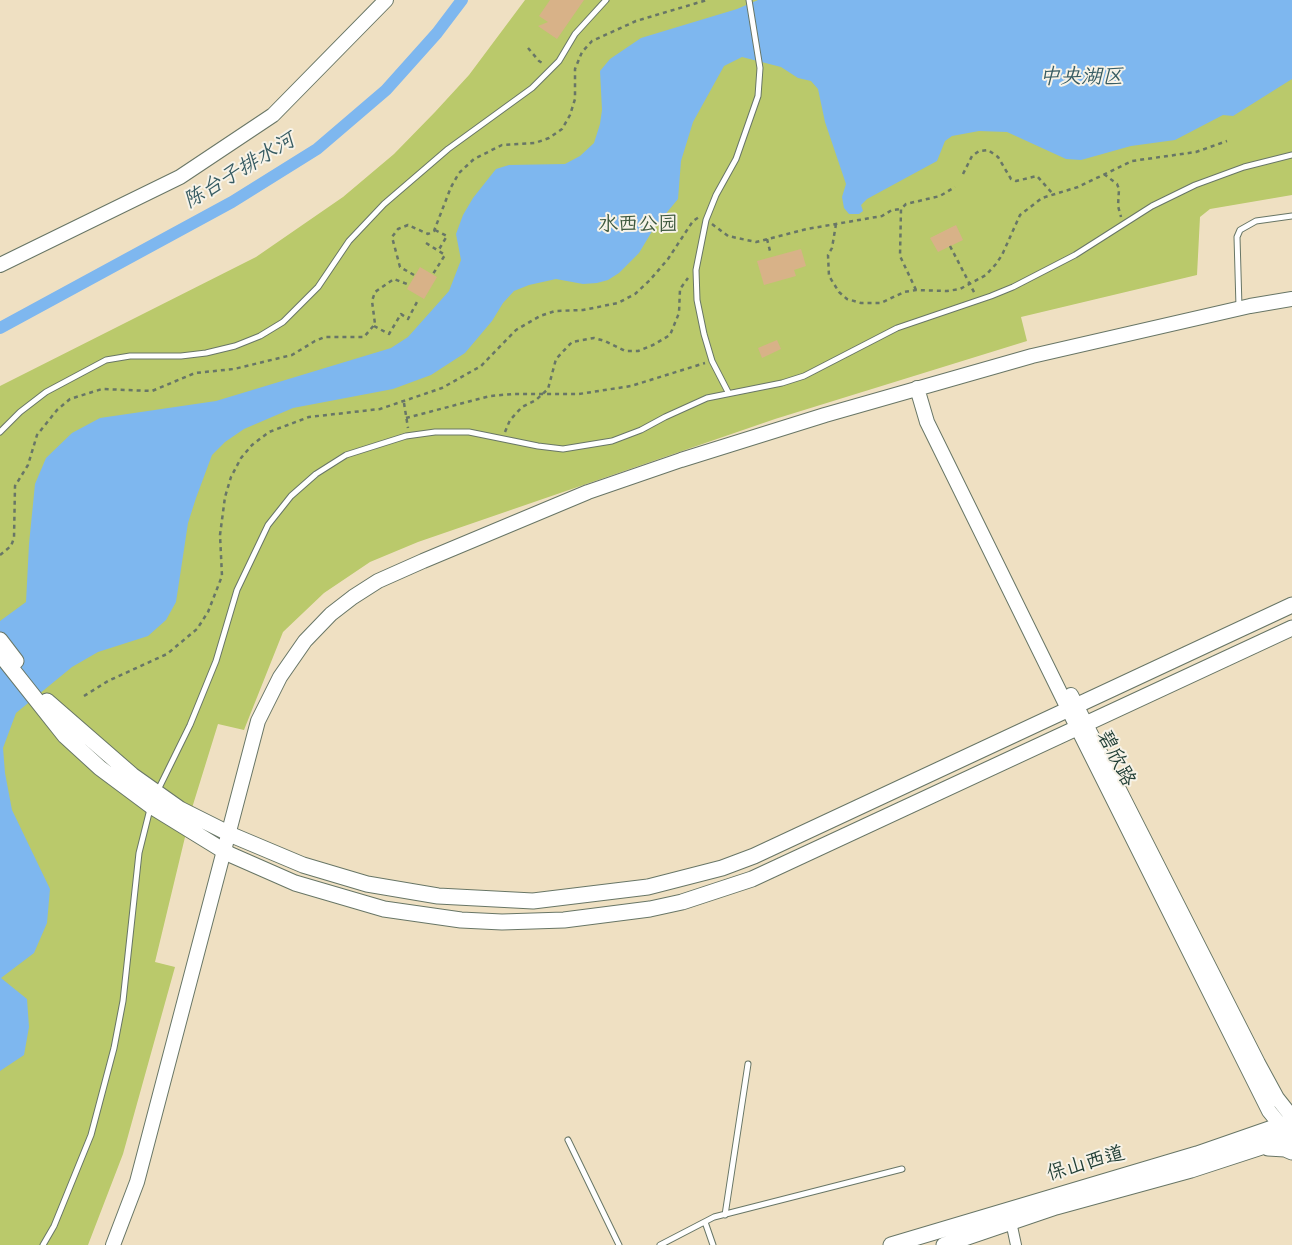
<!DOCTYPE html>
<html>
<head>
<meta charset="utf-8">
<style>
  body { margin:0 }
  canvas { display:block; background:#efe0c2 }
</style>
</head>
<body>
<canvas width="1292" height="1245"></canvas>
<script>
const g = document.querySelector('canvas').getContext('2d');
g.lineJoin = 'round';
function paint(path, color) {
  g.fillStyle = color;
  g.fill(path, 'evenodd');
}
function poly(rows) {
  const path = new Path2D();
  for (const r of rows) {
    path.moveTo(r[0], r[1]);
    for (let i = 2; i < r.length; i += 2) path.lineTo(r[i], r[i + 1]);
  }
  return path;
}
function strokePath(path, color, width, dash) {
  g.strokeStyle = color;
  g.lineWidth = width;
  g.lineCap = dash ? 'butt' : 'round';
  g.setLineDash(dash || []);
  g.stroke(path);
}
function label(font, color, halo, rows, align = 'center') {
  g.font = font + ' Mynerve,"LXGW WenKai TC",sans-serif';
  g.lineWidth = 4;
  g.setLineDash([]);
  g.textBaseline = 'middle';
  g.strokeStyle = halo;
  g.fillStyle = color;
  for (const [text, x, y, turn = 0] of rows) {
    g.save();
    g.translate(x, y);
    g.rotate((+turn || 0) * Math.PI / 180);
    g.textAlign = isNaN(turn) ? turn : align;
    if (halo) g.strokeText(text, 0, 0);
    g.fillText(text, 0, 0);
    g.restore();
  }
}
const green = poly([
  [525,0,1292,0,1292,195,1210,209,1200,217,1197,275,1021,317,1027,341,775,419,418,542,370,562,324,593,283,632,244,730,218,724,192,808,155,962,175,967,123,1154,88,1245,0,1245,0,386,256,257,343,197,394,154,435,112,469,75]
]);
const water = poly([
  [758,0,1292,0,1292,79,1233,116,1223,115,1175,140,1131,146,1081,160,1066,159,1007,132,979,131,952,136,945,141,937,161,867,199,861,205,863,211,859,214,849,214,844,208,842,197,846,184,825,122,818,89,811,81,798,78,781,67,742,57,724,66,693,122,681,161,678,199,654,228,639,253,619,273,608,280,597,283,583,284,556,279,529,285,514,291,503,303,492,321,465,353,431,375,393,389,293,408,244,429,225,442,212,455,196,498,188,523,176,602,166,620,148,636,98,652,72,667,16,713,3,748,5,773,12,810,50,889,47,923,34,953,1,978,27,999,29,1027,24,1055,0,1071,0,621,26,602,29,544,35,484,46,458,72,433,100,418,216,401,391,348,408,337,449,291,461,260,456,234,463,215,473,198,496,169,509,165,565,164,580,156,594,143,600,124,602,110,600,71,610,59,641,38,737,9]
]);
const canal = poly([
  [0,328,232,202,317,149,386,90,437,33,462,0]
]);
const building = poly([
  [550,0,584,0,557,39,538,26,548,22,539,16],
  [956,225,963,240,938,252,930,238],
  [801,249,806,266,794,270,796,276,764,285,757,261],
  [420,267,437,277,424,299,407,289],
  [777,340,781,349,762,358,758,348]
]);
const path = poly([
  [528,48,539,61,544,64],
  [963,174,972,156,979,151,988,150,998,157,1011,179,1016,181,1037,176,1053,194],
  [1104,174,1117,184,1119,189,1118,206,1121,217],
  [712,224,728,236,756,242,807,229,882,216,892,210,901,209],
  [836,224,832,248,828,255,829,276,839,292,847,299,861,303,881,303,904,292,916,290,947,291,960,289,986,275,996,264,1002,255,1020,215,1042,198,1078,187,1132,161,1196,152,1227,141],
  [435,230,447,236,438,251],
  [767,239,770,251],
  [426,243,445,255,433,274],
  [950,246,975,294],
  [414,275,400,267,392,237,398,229,408,225,428,234,434,231,451,187,459,173,474,159,502,145,535,143,549,138,562,129,570,115,575,99,575,69,582,52,592,41,636,21,707,0],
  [916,290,900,256,901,209,906,204,940,196,955,187],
  [374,326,389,334,401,314,408,319,417,302],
  [404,403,408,428],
  [406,418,490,396,513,394,579,394,631,386,705,363],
  [505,432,510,420,522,407,536,400,548,389,556,359,572,342,594,338,605,341,625,351,638,351,653,345,670,335,679,313,680,289,688,278],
  [0,555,11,546,14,538,15,486,28,465,37,435,57,410,70,399,102,389,152,391,195,373,234,369,292,355,315,341,325,337,364,337,375,324,372,301,375,292,394,279,407,284],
  [84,696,108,681,167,654,197,629,208,612,222,576,220,535,225,497,231,477,241,458,252,445,269,432,309,417,380,409,442,388,481,366,516,330,540,316,555,311,583,310,618,303,635,294,650,280,668,259,693,221,699,217]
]);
const service = poly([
  [1239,307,1237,237,1240,230,1256,221,1292,216],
  [728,392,712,361,704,334,697,300,696,270,706,220,716,195,736,159,758,96,760,68,749,0],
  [0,432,20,412,46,392,106,360,130,356,181,356,206,353,235,346,260,336,283,322,318,287,349,241,384,204,448,149,532,88,559,61,575,34,606,0],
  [158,790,190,725,216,661,237,590,268,525,291,496,316,474,346,455,406,436,435,432,469,432,538,446,563,449,612,441,641,430,665,417,707,398,782,383,804,376,897,328,991,296,1013,287,1075,255,1152,206,1195,185,1244,167,1292,155],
  [568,1140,619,1245],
  [725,1215,748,1064],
  [705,1222,713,1245],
  [43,1245,54,1226,91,1135,114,1048,123,1001,139,853,150,809],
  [660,1245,714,1217,902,1169]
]);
const minor = poly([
  [1010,1217,1016,1245]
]);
const tertiary = poly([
  [0,265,180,177,273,115,386,0],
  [917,388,927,422,1078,729,1269,1111,1286,1132],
  [1071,695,1258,1063,1277,1098,1292,1117],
  [113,1245,137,1182,258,721,280,677,305,641,331,614,353,597,378,581,423,561,588,492,681,460,825,415,1032,356,1250,306,1292,299]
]);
const secondary = poly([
  [0,640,16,661],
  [0,654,65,736,100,768,151,806,229,854,295,883,384,909,461,920,502,922,564,920,650,909,682,902,752,879,1292,628],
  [47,701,132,775,180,809,234,836,303,865,367,884,438,896,533,901,648,887,722,868,754,856,1292,605],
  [1268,1148,1285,1149,1292,1152],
  [891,1245,1197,1154,1292,1121],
  [944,1245,1056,1207,1191,1170,1292,1137]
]);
const parkNames = [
  ["水西公园",638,226]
];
const streetNames = [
  ["碧欣路",1115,759,63],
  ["保山西道",1086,1165,-16]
];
const waterNames = [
  ["中央湖区",1081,79],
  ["陈台子排水河",240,172,-31]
];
paint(green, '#bac96b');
paint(water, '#7eb7ef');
strokePath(canal, '#7eb7ef', 12);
paint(building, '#d8b288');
strokePath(service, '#687666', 7);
strokePath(minor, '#687666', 12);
strokePath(tertiary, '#687666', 16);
strokePath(secondary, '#687666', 17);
strokePath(path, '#687666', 2.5, [4, 4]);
strokePath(service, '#fff', 5);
strokePath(minor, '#fff', 10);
strokePath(tertiary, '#fff', 14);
strokePath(secondary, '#fff', 15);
label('20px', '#3e593f', '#f7f3e8', parkNames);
label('20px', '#1f3d34', '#f7f3e8', streetNames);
label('italic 21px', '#375c63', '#f7f3e8', waterNames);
</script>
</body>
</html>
